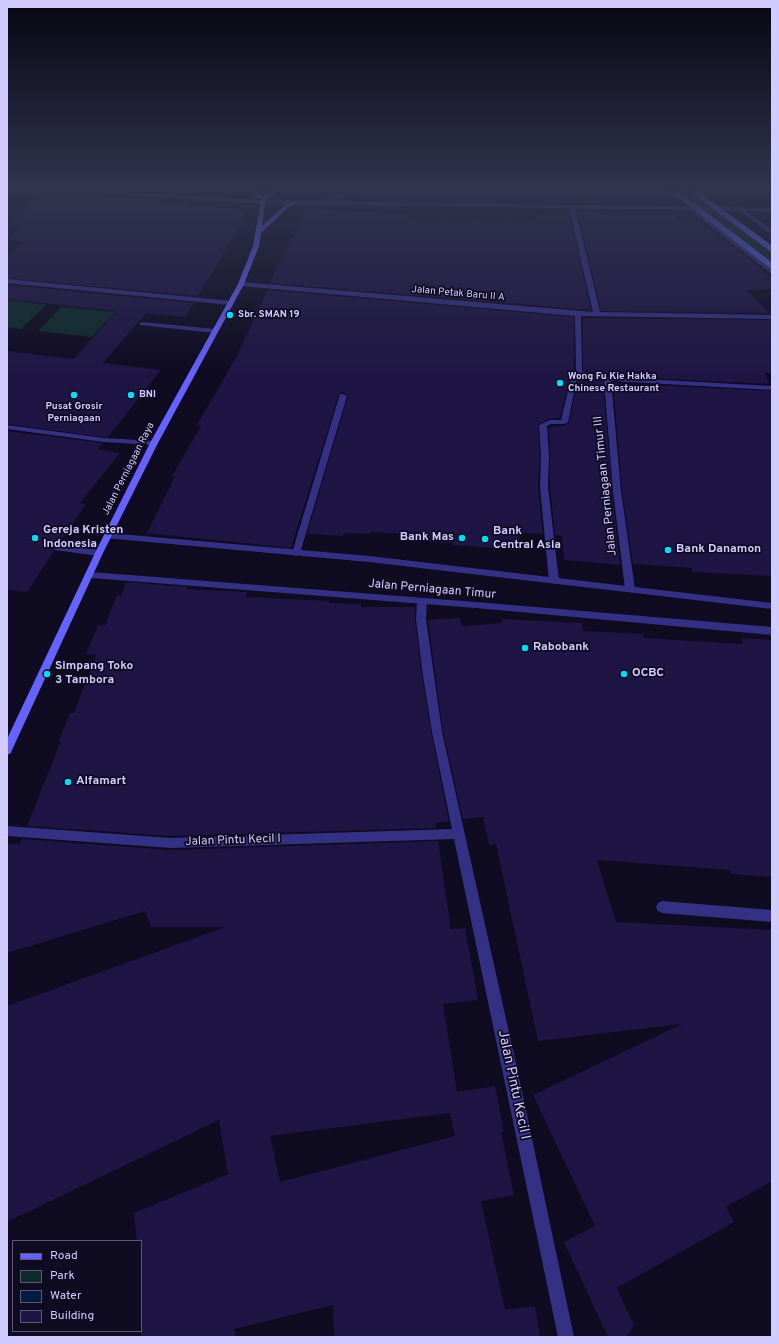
<!DOCTYPE html>
<html>
<head>
<meta charset="utf-8">
<style>
  body { margin:0 }
  #map { position:relative; width:779px; height:1344px; overflow:hidden; background:#0f0b21; font-family:Overpass,sans-serif }
  canvas { display:block }
  .frame { position:absolute; inset:0; border:8px solid #d1cbff; pointer-events:none }
  .legend { position:absolute; left:12px; top:1240px; width:130px; height:92px; box-sizing:border-box; background:#0f0b21; border:1px solid #5d587a; margin:0; padding:5px 7px; list-style:none; font-size:12px; color:#d1cbff }
  .legend li { display:flex; align-items:center; gap:8px; height:20px }
  .legend b { width:20px; border:1px solid #5d587a }
</style>
</head>
<body>
<div id="map">
<canvas width="779" height="1344"></canvas>
<div class="frame"></div>
<ul class="legend">
<li><b style="height:5px;background:#6662ff"></b>Road</li>
<li><b style="height:11px;background:#0d2b2a"></b>Park</li>
<li><b style="height:11px;background:#041a40"></b>Water</li>
<li><b style="height:11px;background:#1e1544"></b>Building</li>
</ul>
</div>
<script>
const g = document.querySelector('canvas').getContext('2d');
g.lineJoin = 'round';
function paint(path, color) {
  g.fillStyle = color;
  g.fill(path, 'evenodd');
}
function poly(rows) {
  const path = new Path2D();
  for (const r of rows) {
    path.moveTo(r[0], r[1]);
    for (let i = 2; i < r.length; i += 2) path.lineTo(r[i], r[i + 1]);
  }
  return path;
}
function strokePath(path, color, width, dash) {
  g.strokeStyle = color;
  g.lineWidth = width;
  g.lineCap = dash ? 'butt' : 'round';
  g.setLineDash(dash || []);
  g.stroke(path);
}
function label(font, color, halo, rows, align = 'center') {
  g.font = font + ' Overpass,sans-serif';
  g.lineWidth = 3.5;
  g.setLineDash([]);
  g.textBaseline = 'middle';
  g.strokeStyle = halo;
  g.fillStyle = color;
  for (const [text, x, y, turn = 0] of rows) {
    g.save();
    g.translate(x, y);
    g.rotate((+turn || 0) * Math.PI / 180);
    g.textAlign = isNaN(turn) ? turn : align;
    if (halo) g.strokeText(text, 0, 0);
    g.fillText(text, 0, 0);
    g.restore();
  }
}
const green = poly([
  [670,188,689,188,772,249,772,266],
  [7,300,46,305,21,329,7,327],
  [61,307,115,312,92,337,38,331]
]);
const water = poly([
  [121,188,262,188,280,196,241,194],
  [374,188,772,188,772,199,388,201,371,197]
]);
const river = poly([
  [333,188,459,188,460,190,456,196,447,198,346,196,337,194,333,188]
]);
const building = poly([
  [43,193,158,200,157,202,190,203,188,206,248,209,243,219,244,219,198,296,7,278,7,258,23,241,7,240,22,225,9,224],
  [305,209,408,214,408,218,472,220,472,218,534,220,534,215,561,216,561,213,569,213,591,310,270,283,291,238,294,238],
  [578,213,678,215,679,220,696,219,737,249,772,278,772,289,747,290,769,313,601,311],
  [7,285,194,303,185,317,146,313,103,363,161,370,108,437,104,437,7,424,7,351,74,359,117,311,7,299],
  [267,290,574,317,574,371,570,378,560,418,549,419,538,425,540,456,538,487,543,534,519,533,519,550,452,545,452,543,427,542,428,535,371,532,370,534,344,533,343,536,307,534,348,396,343,392,339,394,291,548,147,533,175,476,172,476,201,426,197,425,239,352],
  [583,318,772,320,772,373,765,373,769,384,607,376,583,370],
  [581,376,603,381,612,491,620,565,564,560,562,536,555,535,550,487,550,456,549,427,564,426,569,422,578,379],
  [613,383,772,391,772,576,693,572,692,568,633,564,622,491],
  [7,431,103,443,98,449,120,453,80,503,86,504,59,544,54,545,53,549,54,551,27,592,7,590],
  [126,582,187,587,186,589,247,592,246,597,329,601,329,603,361,604,361,607,415,607,415,619,422,676,431,732,449,821,435,823,436,828,171,836,27,826,61,741,59,741,70,713,74,713,96,655,86,654,98,625,105,625,117,595,121,596],
  [460,618,462,626,502,623,502,619,582,623,583,631,643,634,644,638,743,644,741,638,772,640,772,877,731,874,730,870,597,860,616,922,772,930,772,1181,726,1207,734,1222,617,1288,634,1326,626,1337,608,1337,564,1242,595,1226,533,1095,682,1024,538,1041,496,844,489,845,483,817,463,819,443,732,428,620],
  [22,839,171,850,438,841,451,929,465,928,478,1000,443,1004,457,1092,495,1086,504,1131,501,1132,514,1195,481,1201,505,1310,535,1306,540,1337,334,1337,333,1305,234,1329,236,1337,141,1337,141,1241,137,1241,134,1213,228,1174,219,1120,7,1222,7,1006,225,927,151,927,145,911,7,953,7,844,20,844],
  [450,1113,455,1136,280,1182,270,1136]
]);
const service = poly([
  [142,322,215,329,218,331,215,333,140,325,140,323,142,322],
  [58,545,99,550,103,553,99,556,55,550,54,548,55,546,58,545],
  [662,901,772,910,772,922,662,913,658,911,656,907,658,903,662,901]
]);
const minor = poly([
  [572,206,575,208,600,312,772,315,772,319,581,316,582,371,607,377,772,386,772,390,611,381,621,491,635,589,630,592,625,589,613,491,604,380,581,374,577,378,568,422,564,424,551,424,547,426,549,456,548,487,559,581,554,584,549,581,540,487,541,456,539,425,550,420,561,420,571,378,576,372,575,316,241,286,238,284,241,282,593,312,569,208,572,206],
  [7,279,231,301,234,303,231,305,7,283,7,279],
  [340,394,343,394,347,396,300,553,296,556,293,555,292,553,340,394],
  [7,425,104,438,154,441,158,443,154,445,104,442,7,429,7,425],
  [422,598,427,601,426,619,442,732,517,1068,574,1337,558,1337,454,839,171,848,7,836,7,826,171,838,452,829,432,732,423,676,416,619,417,601,422,598]
]);
const tertiary = poly([
  [26,188,56,188,263,200,327,201,325,199,344,193,346,194,346,196,327,201,772,208,772,212,746,211,772,230,772,235,739,211,695,210,772,269,772,274,689,210,263,204,26,188],
  [108,533,369,556,772,603,772,609,369,562,105,538,104,536,105,534,108,533],
  [91,572,476,602,772,627,772,635,476,608,91,578,86,575,91,572]
]);
const secondary = poly([
  [255,188,260,188,260,195,264,196,269,194,269,188,274,188,273,196,266,199,262,226,285,205,295,201,298,203,289,207,261,233,259,246,244,284,158,443,103,553,12,750,11,753,7,755,7,739,95,553,150,443,238,284,253,246,261,199,254,196,255,188]
]);
const secondaryBridge = poly([
  [670,188,772,266],
  [689,188,772,249]
]);
const markers = [
  [230,315,4,"#00ddf6"],
  [560,383,4,"#00ddf6"],
  [74,395,4,"#00ddf6"],
  [131,395,4,"#00ddf6"],
  [35,538,4,"#00ddf6"],
  [462,538,4,"#00ddf6"],
  [485,539,4,"#00ddf6"],
  [668,550,4,"#00ddf6"],
  [525,648,4,"#00ddf6"],
  [47,674,4,"#00ddf6"],
  [624,674,4,"#00ddf6"],
  [68,782,4,"#00ddf6"]
];
const farStreetnames = [
  ["Jalan Petak Baru II A",458,294,5],
  ["Jalan Perniagaan Raya",129,469,-63]
];
const farPoinames = [
  ["Sbr. SMAN 19",238,315],
  ["Wong Fu Kie Hakka",568,377],
  ["Chinese Restaurant",568,389],
  ["BNI",139,395],
  ["Pusat Grosir",74,407,"center"],
  ["Perniagaan",74,419,"center"]
];
const streetNames = [
  ["Jalan Perniagaan Timur III",606,486,-96],
  ["Jalan Perniagaan Timur",432,590,5],
  ["Jalan Pintu Kecil I",233,841,-2]
];
const poiNames = [
  ["Gereja Kristen",43,531],
  ["Indonesia",43,545],
  ["Bank",493,532],
  ["Central Asia",493,546],
  ["Bank Mas",454,538,"right"],
  ["Bank Danamon",676,550],
  ["Rabobank",533,648],
  ["Simpang Toko",55,667],
  ["3 Tambora",55,681],
  ["OCBC",632,674],
  ["Alfamart",76,782]
];
const nearStreetnames = [
  ["Jalan Pintu Kecil I",513,1085,78]
];
paint(green, '#0d2b2a');
paint(water, '#041a40');
paint(river, '#041a40');
paint(building, '#1e1544');
paint(service, '#343185');
paint(minor, '#343185');
paint(tertiary, '#343185');
paint(secondary, '#6662ff');
strokePath(secondaryBridge, '#6662ff', 5.5);
const sky = g.createLinearGradient(0, 0, 0, 376);
sky.addColorStop(0, '#080612');
sky.addColorStop(0.5, '#31344e');
sky.addColorStop(1, '#31344e00');
g.fillStyle = sky;
g.fillRect(0, 0, 779, 376);
for (const [x, y, r, color] of markers) {
  const dot = new Path2D();
  dot.arc(x, y, r, 0, 2 * Math.PI);
  g.fillStyle = color;
  g.fill(dot);
  strokePath(dot, '#0f0b21', 1.5);
}
label('10px', '#d1cbff', '#0f0b21', farStreetnames);
label('bold 10px', '#d1cbff', '#0f0b21', farPoinames, 'left');
label('12px', '#d1cbff', '#0f0b21', streetNames);
label('bold 12px', '#d1cbff', '#0f0b21', poiNames, 'left');
label('14px', '#d1cbff', '#0f0b21', nearStreetnames);
</script>
</body>
</html>
